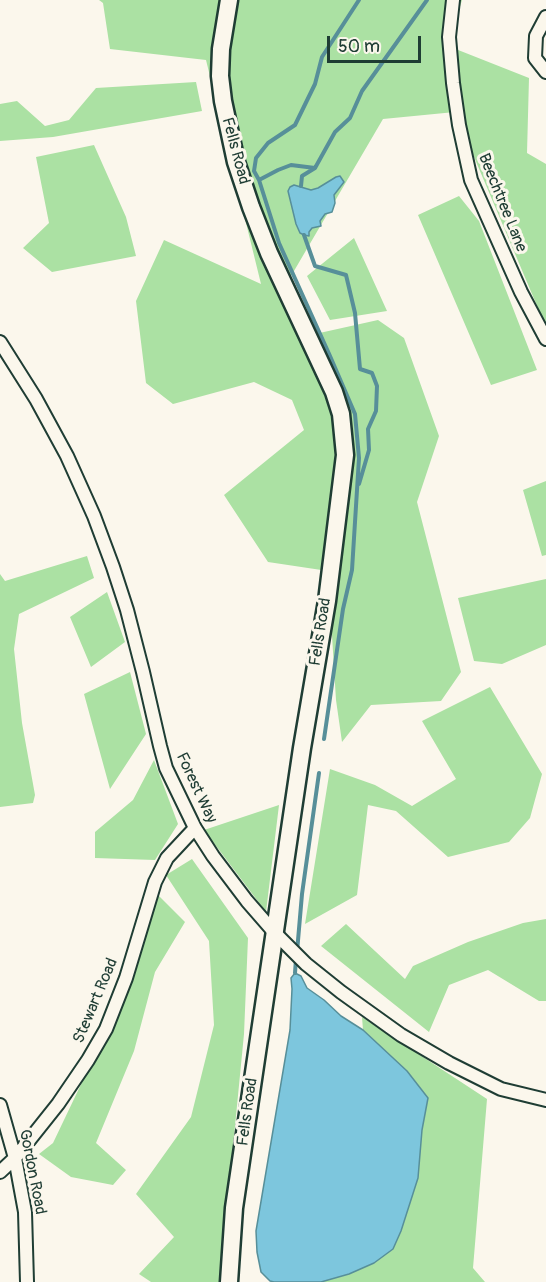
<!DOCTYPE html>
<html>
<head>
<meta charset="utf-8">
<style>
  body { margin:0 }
  #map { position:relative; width:546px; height:1282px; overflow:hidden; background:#fbf7ec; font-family:Pangolin,sans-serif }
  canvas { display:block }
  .scale { position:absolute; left:327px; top:36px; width:94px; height:27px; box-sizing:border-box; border:3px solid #1f3d34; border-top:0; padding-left:8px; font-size:18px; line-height:21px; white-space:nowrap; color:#1f3d34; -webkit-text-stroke:4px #fbf7ec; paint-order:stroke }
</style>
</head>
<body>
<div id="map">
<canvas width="546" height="1282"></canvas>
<div class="scale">50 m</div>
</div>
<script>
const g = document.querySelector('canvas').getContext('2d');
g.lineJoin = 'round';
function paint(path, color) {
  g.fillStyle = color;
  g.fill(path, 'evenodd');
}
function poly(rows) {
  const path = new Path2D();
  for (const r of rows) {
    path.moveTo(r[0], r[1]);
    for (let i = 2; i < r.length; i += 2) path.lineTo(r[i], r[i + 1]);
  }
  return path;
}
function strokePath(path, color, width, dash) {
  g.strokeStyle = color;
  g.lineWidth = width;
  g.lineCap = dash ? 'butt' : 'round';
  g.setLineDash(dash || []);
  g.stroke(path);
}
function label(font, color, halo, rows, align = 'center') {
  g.font = font + ' Pangolin,sans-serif';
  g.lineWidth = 6;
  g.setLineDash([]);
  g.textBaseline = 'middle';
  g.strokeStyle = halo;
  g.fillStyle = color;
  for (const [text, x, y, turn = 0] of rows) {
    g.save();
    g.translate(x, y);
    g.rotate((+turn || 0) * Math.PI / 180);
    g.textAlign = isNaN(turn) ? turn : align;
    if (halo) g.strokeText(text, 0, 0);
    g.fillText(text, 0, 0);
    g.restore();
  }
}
const green = poly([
  [99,0,462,0,448,46,529,78,527,153,546,164,546,327,455,112,383,119,284,288,306,336,378,320,404,338,439,436,417,502,461,672,441,701,371,705,342,742,336,700,328,571,268,562,224,495,304,430,292,400,254,382,173,404,146,383,136,301,164,240,261,284,206,60,110,49,103,3],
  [196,82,202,111,53,137,0,141,0,104,17,101,45,126,69,120,96,88],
  [94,145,126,217,136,256,52,272,23,248,49,223,36,157],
  [459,196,479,221,537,370,491,385,418,215],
  [354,238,387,311,330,320,307,276],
  [546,481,546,555,542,556,523,490],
  [87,556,94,578,19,614,14,649,22,723,35,795,33,803,0,807,0,574,5,581],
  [546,579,546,645,502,664,474,661,458,598],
  [107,592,125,642,91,667,70,617],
  [130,672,146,734,110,789,84,694],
  [490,687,542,774,530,818,509,842,448,857,396,811,368,805,357,895,305,924,330,769,375,785,412,806,456,779,422,721],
  [154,760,178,824,155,860,95,858,95,832,133,800],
  [279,805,266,912,204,830],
  [192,859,248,938,244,1034,223,1249,222,1282,151,1282,139,1274,174,1237,136,1194,191,1117,214,1025,209,941,166,875],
  [158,895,185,922,155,972,134,1051,96,1143,126,1170,113,1185,71,1177,39,1154,53,1143,137,967],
  [546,919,546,1001,539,1001,488,970,449,985,429,1032,321,946,346,924,405,979,413,966,468,942,523,923],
  [362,1017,487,1099,473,1268,485,1282,321,1282,349,1274,422,1130,428,1098,407,1071,363,1030]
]);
const water = poly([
  [340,176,344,182,334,195,335,203,332,212,325,214,320,221,321,226,312,228,309,232,309,236,304,235,300,233,296,224,288,191,290,187,294,185,311,190,318,188,336,177,340,176],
  [295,973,301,976,307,988,324,1000,341,1016,363,1030,407,1071,428,1098,422,1130,418,1178,401,1231,393,1249,374,1263,349,1274,321,1282,274,1282,270,1281,261,1272,257,1252,256,1231,290,1030,292,989,291,978,295,973]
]);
const stream = poly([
  [259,180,254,171,256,158,268,143,295,125,315,84,322,57,359,0],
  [301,186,302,176,315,168],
  [304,235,315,266,346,275,355,313,360,369,372,373,377,386,376,411,368,429,369,450,359,484],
  [324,739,343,609,352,570,359,458,355,414,330,356,279,243,259,180,278,170,291,165,315,168,335,132,350,118,362,91,427,0],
  [297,952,302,894,319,773],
  [295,973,296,959]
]);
const street = poly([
  [453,0,449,37,453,83,459,125,471,180,521,292,546,339],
  [546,17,536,36,535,58,546,72],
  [0,342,36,399,67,456,94,516,113,567,127,610,143,672,160,746,166,768,195,828,213,856,247,901,274,932,306,964,341,992,401,1035,449,1063,501,1089,546,1100],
  [0,1105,15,1158,25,1212,27,1282],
  [0,1172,15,1158,58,1104,88,1060,106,1029,126,978,155,882,167,858,195,828]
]);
const secondary = poly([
  [229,0,221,49,220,76,223,101,236,162,251,207,269,253,334,392,341,414,345,455,327,601,302,748,234,1208,229,1282]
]);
const streetNames = [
  ["Fells Road",235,151,75],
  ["Beechtree Lane",502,203,68],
  ["Fells Road",321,632,-81],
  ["Forest Way",196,788,65],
  ["Stewart Road",96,1001,-67],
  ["Fells Road",248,1112,-82],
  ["Gordon Road",32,1172,79]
];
paint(green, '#abe1a3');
paint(water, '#7dc6dd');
strokePath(water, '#578f99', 1.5);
strokePath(stream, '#578f99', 4);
strokePath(street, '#1f3d34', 16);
strokePath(secondary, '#1f3d34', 21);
strokePath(street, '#fbf7ec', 12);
strokePath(secondary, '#fbf7ec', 16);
label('16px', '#1f3d34', '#fbf7ec', streetNames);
</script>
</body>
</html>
